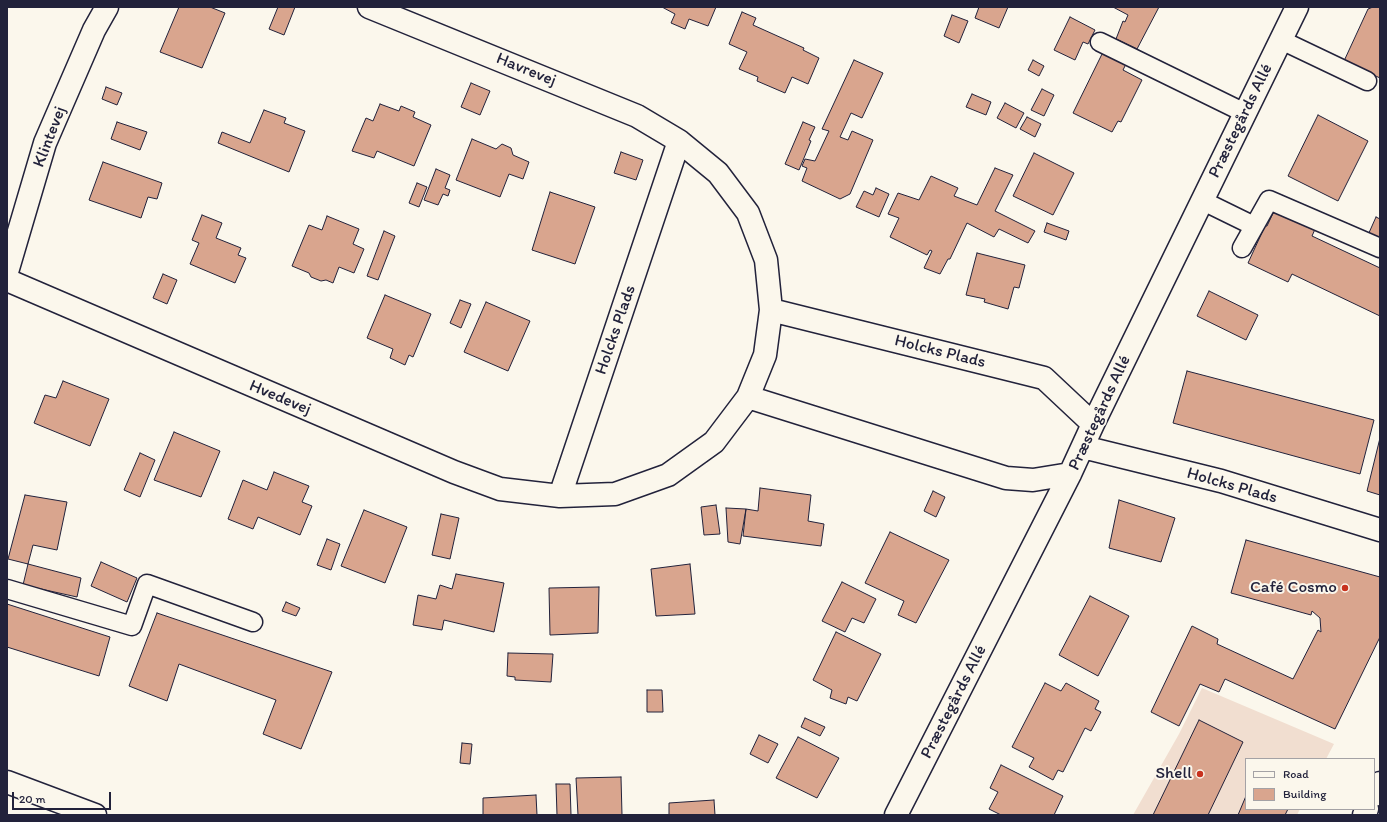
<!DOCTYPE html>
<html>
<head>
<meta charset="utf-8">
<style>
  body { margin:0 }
  #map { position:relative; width:1387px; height:822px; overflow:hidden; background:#fbf7ec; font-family:Itim,sans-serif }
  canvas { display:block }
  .frame { position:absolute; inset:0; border:8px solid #22223b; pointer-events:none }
  .legend { position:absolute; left:1245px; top:758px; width:130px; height:52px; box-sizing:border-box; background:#fbf7ec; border:1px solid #a4a2a5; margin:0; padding:5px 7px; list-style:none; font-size:12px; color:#22223b }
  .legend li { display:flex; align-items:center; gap:8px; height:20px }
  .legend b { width:20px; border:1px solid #a4a2a5 }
  .scale { position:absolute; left:12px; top:792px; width:99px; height:18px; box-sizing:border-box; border:2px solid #22223b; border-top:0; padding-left:5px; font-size:12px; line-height:14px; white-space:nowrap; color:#22223b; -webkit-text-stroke:3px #fbf7ec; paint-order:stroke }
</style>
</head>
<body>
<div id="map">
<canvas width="1387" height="822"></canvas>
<div class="frame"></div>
<ul class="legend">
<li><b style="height:5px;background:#fbf7ec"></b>Road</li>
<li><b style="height:11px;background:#d9a58e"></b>Building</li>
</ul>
<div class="scale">20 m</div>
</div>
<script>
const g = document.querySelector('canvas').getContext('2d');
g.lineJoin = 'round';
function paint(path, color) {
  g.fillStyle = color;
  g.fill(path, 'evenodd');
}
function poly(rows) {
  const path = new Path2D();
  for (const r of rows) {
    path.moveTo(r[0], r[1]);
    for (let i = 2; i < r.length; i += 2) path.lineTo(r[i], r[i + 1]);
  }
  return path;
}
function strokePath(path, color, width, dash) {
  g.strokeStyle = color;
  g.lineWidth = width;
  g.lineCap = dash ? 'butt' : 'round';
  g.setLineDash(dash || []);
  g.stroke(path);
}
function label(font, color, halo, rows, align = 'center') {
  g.font = font + ' Itim,sans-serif';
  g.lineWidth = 4;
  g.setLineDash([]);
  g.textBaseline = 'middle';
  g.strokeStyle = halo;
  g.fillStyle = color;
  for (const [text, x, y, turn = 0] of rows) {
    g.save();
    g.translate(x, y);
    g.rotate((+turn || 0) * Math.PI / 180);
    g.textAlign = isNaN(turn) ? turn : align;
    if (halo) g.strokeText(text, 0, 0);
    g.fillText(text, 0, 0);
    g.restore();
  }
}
const built = poly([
  [1202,688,1334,744,1326,759,1246,759,1246,809,1300,809,1297,815,1133,815,1179,734]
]);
const building = poly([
  [179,7,210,7,225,13,202,68,160,52,179,7],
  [278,7,295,7,284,35,269,29,278,7],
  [662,7,716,7,708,26,689,19,685,29,671,23,675,14,662,7],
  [979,7,1008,7,999,28,975,18,979,7],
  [1113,7,1159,7,1137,49,1116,39,1123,21,1125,22,1128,15,1113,7],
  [1373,7,1380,7,1380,78,1344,61,1368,9,1373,7],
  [742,12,756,18,753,25,804,48,803,50,819,58,808,84,792,77,785,93,757,81,758,77,739,69,747,52,729,44,742,12],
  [952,15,968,21,959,43,944,36,952,15],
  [1070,17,1095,30,1088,44,1083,42,1075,60,1054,50,1070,17],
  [1103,52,1126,64,1123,70,1142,80,1121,122,1118,121,1112,132,1073,113,1103,52],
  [854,60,883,73,862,118,851,113,840,137,848,140,852,131,873,140,850,194,840,199,802,181,807,168,802,166,805,159,815,161,829,131,822,129,854,60],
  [1033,60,1044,66,1039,76,1028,70,1033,60],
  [471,83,490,91,480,115,461,107,471,83],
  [106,87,122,93,117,105,102,99,106,87],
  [1042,89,1054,95,1044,116,1031,110,1042,89],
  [972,94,991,102,986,115,966,107,972,94],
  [1005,103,1024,113,1016,128,997,118,1005,103],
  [380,104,399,111,401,106,415,112,413,117,431,125,414,166,377,151,374,158,352,151,366,118,373,121,380,104],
  [264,110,286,118,284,123,305,131,289,172,218,143,222,132,250,143,264,110],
  [1318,115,1368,141,1338,201,1288,176,1318,115],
  [1027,117,1041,124,1035,137,1020,129,1027,117],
  [117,122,147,132,140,150,111,139,117,122],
  [803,122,815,127,809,140,811,141,799,170,785,164,803,122],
  [472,139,496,149,502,144,511,148,513,155,529,162,523,179,509,174,500,197,456,180,472,139],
  [621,152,643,160,636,180,614,173,621,152],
  [1034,153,1074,173,1053,215,1013,196,1034,153],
  [103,162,162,183,157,199,148,197,141,218,89,200,103,162],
  [995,168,1013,175,995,211,1035,231,1028,243,999,229,994,237,967,223,950,259,948,259,940,274,924,268,932,251,930,250,927,255,890,237,899,218,888,214,898,193,919,200,931,176,958,188,954,196,977,205,995,168],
  [436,169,450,175,445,188,450,190,448,196,443,194,438,205,424,200,436,169],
  [417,183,427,187,419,207,409,203,417,183],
  [876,188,889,194,879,217,856,207,864,191,873,195,876,188],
  [550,192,595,207,575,264,532,250,550,192],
  [1276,207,1316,227,1312,236,1380,268,1380,316,1292,274,1288,282,1248,263,1265,226,1267,226,1276,207],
  [202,215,222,223,216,238,241,248,238,255,246,258,235,283,190,264,199,243,192,240,202,215],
  [327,216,359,229,353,244,364,249,354,273,339,267,333,283,326,280,321,281,311,277,309,273,292,266,309,225,322,230,327,216],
  [1376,217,1380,219,1380,241,1368,235,1376,217],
  [1047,223,1069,231,1066,240,1044,232,1047,223],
  [384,231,395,236,378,280,367,276,384,231],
  [977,253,1025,265,1019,288,1014,287,1008,309,984,302,985,299,966,295,977,253],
  [163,274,177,280,167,304,153,298,163,274],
  [1209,291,1258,315,1246,340,1197,316,1209,291],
  [385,295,431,314,413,357,409,355,405,365,390,358,393,349,367,338,385,295],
  [460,300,471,304,461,328,450,323,460,300],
  [486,302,530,321,508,371,464,352,486,302],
  [1187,371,1374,420,1360,474,1173,423,1187,371],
  [63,381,109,399,90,446,34,423,45,395,56,398,63,381],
  [174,432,220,451,201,497,154,480,174,432],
  [1380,438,1380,495,1367,491,1380,438],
  [140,453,155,460,140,497,124,490,140,453],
  [274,472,309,486,302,502,312,506,300,535,258,517,253,529,228,519,243,480,267,490,274,472],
  [760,488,811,495,808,521,824,524,821,546,743,536,746,509,758,511,760,488],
  [933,491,945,497,936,517,924,511,933,491],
  [25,495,67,502,57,550,33,545,28,564,8,559,25,495],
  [1119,500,1175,518,1161,562,1109,548,1119,500],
  [716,505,720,534,704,535,701,507,716,505],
  [726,508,746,509,740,544,728,542,726,508],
  [364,510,407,527,385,583,341,566,364,510],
  [441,514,459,518,450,559,432,555,441,514],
  [890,532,949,560,916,623,898,615,904,601,865,583,890,532],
  [327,539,340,544,331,570,317,565,327,539],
  [1246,540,1380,577,1380,637,1335,729,1225,679,1219,692,1200,684,1179,726,1151,712,1192,626,1218,639,1217,644,1293,679,1318,630,1321,632,1320,618,1312,611,1311,615,1231,593,1246,540],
  [101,562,137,578,127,602,91,586,101,562],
  [28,564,81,578,77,597,23,585,28,564],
  [690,564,695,614,656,616,651,569,690,564],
  [456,574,504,583,494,632,444,620,442,630,413,625,418,595,436,599,440,585,452,589,456,574],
  [842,582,876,599,864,623,852,618,845,632,822,621,842,582],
  [599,587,598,633,550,635,549,588,599,587],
  [1090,596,1129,616,1098,676,1059,655,1090,596],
  [286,602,300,608,296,616,282,611,286,602],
  [7,604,110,637,99,676,7,647,7,604],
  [157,613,332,672,301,749,263,734,276,700,179,664,167,701,129,686,157,613],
  [836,632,881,654,857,701,848,697,846,704,830,698,832,690,813,680,836,632],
  [508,653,553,654,551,682,515,680,515,677,507,676,508,653],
  [1045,683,1061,691,1066,683,1099,701,1095,709,1101,712,1091,731,1085,728,1063,772,1058,770,1053,780,1029,767,1034,758,1012,747,1045,683],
  [647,690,662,690,663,712,647,712,647,690],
  [805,718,825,727,820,736,801,727,805,718],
  [1199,720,1243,742,1208,815,1153,815,1199,720],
  [759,735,778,744,768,763,750,754,759,735],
  [798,737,839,758,817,798,776,778,798,737],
  [462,743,472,744,470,764,460,763,462,743],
  [1001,765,1063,796,1054,815,1001,815,989,809,998,792,990,788,1001,765],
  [621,777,622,815,578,815,576,778,621,777],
  [556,784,570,784,571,815,557,815,556,784],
  [536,795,537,815,483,815,483,798,536,795],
  [1246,796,1246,809,1288,809,1285,815,1238,815,1246,796],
  [714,800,715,815,669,815,669,803,714,800]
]);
const lane = poly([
  [1281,40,1367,81],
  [1100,42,1245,113],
  [1203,201,1254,226],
  [1242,248,1269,200,1380,248],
  [7,589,132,626,147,584,253,622]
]);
const street = poly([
  [369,7,637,116,679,141],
  [7,272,45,143,94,30,107,7],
  [7,280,454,472,500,489,560,496,615,494,668,475,714,442,748,397,765,355,771,310,766,260,748,213,718,173,679,141,560,496],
  [771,310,1044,378,1093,424],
  [748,397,1006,478,1033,480,1070,474],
  [1083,447,1221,481,1380,530],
  [7,782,95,815],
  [896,815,1070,474,1093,424,1297,7]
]);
const secondary = poly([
  [1374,795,1380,783],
  [1364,815,1367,809]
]);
const markers = [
  [1345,588,4,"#c8321e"],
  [1200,774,4,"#c8321e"]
];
const streetNames = [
  ["Havrevej",526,70,22],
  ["Præstegårds Allé",1241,121,-64],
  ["Klintevej",50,137,-69],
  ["Holcks Plads",616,330,-71],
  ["Holcks Plads",940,352,14],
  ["Hvedevej",280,398,23],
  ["Præstegårds Allé",1100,413,-65],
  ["Holcks Plads",1232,486,16],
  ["Præstegårds Allé",954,702,-63]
];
const poiNames = [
  ["Café Cosmo",1337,588],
  ["Shell",1192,774]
];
paint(built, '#f1ded0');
paint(building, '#d9a58e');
strokePath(building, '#22223b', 1);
strokePath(lane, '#22223b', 21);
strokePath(street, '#22223b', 25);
strokePath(secondary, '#22223b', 25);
strokePath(lane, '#fbf7ec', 18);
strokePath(street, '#fbf7ec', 22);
strokePath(secondary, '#fbf7ec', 22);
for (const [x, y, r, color] of markers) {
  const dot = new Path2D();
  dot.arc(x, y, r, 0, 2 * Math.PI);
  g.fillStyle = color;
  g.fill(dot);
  strokePath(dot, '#fbf7ec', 1.5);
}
label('17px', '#22223b', '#fbf7ec', streetNames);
label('17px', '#22223b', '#fbf7ec', poiNames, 'right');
</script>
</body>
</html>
